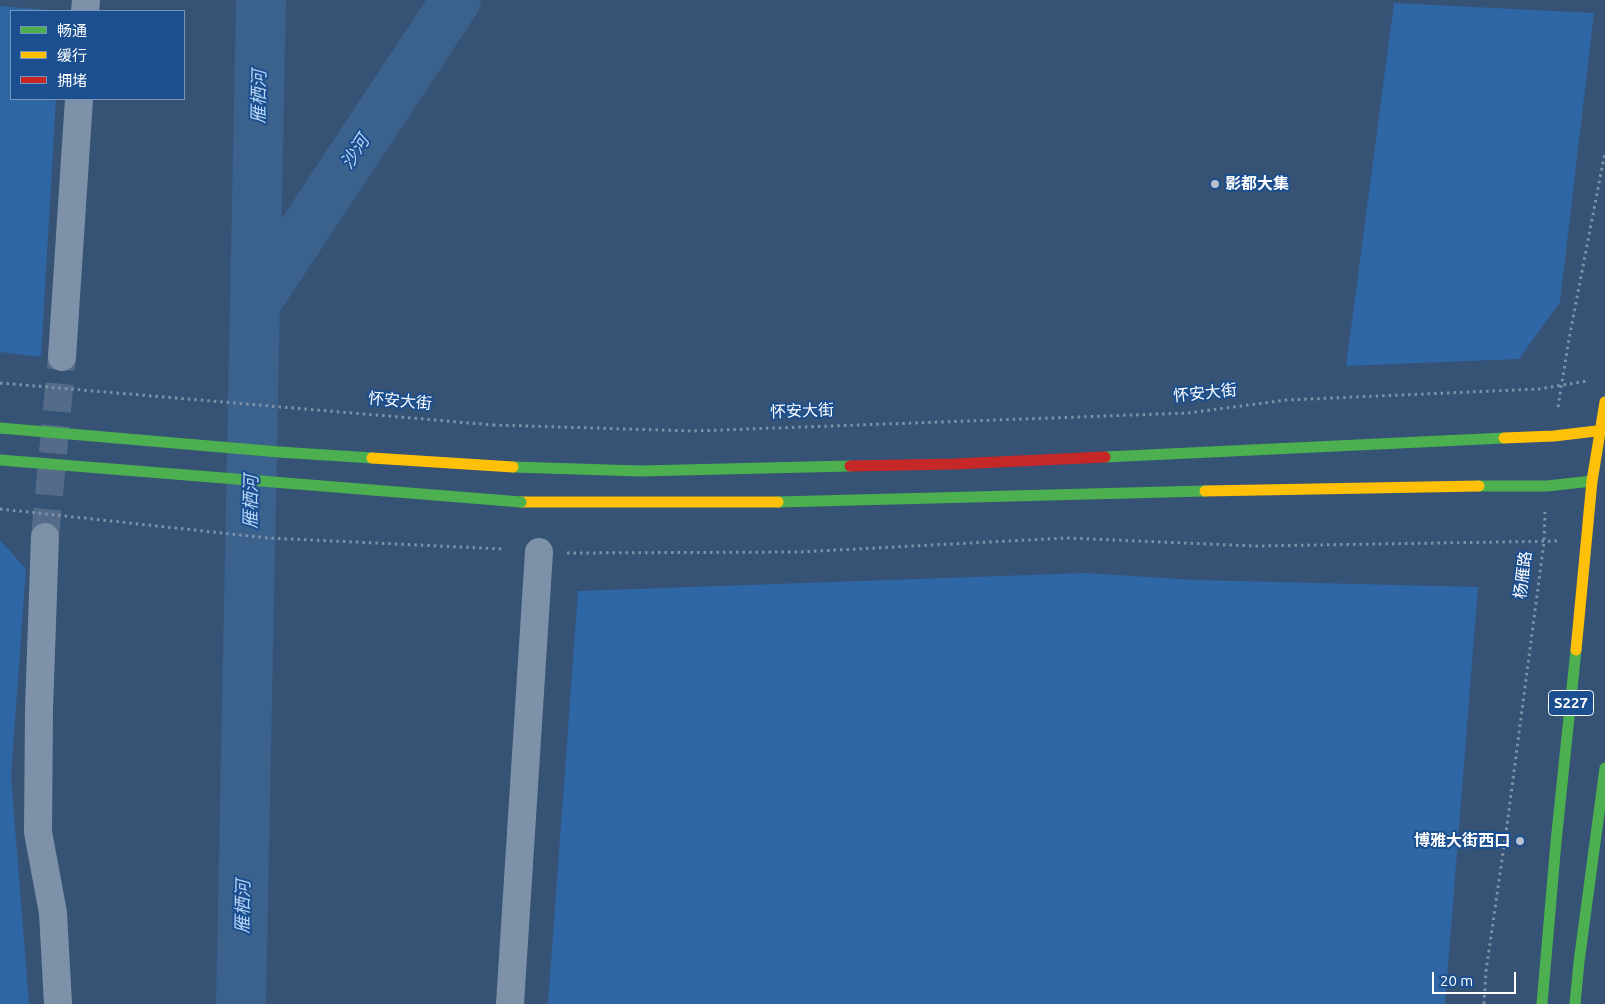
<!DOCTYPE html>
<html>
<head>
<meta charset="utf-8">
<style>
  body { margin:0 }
  #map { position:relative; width:1605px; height:1004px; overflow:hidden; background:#365274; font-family:Ubuntu,"Noto Sans SC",sans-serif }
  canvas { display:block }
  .legend { position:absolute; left:10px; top:10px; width:175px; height:90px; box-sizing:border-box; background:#1b4f8f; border:1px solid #7695bc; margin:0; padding:6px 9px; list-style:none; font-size:15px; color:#fff }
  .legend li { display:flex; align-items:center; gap:10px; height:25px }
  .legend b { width:25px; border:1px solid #7695bc }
  .scale { position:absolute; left:1432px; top:972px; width:84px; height:22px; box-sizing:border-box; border:2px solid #fff; border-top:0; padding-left:6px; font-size:15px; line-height:18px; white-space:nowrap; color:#fff; -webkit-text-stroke:4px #1b4f8f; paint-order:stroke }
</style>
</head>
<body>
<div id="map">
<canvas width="1605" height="1004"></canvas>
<ul class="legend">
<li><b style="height:6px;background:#4caf50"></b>畅通</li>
<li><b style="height:6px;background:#ffc107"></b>缓行</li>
<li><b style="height:6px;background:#c62828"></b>拥堵</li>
</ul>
<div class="scale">20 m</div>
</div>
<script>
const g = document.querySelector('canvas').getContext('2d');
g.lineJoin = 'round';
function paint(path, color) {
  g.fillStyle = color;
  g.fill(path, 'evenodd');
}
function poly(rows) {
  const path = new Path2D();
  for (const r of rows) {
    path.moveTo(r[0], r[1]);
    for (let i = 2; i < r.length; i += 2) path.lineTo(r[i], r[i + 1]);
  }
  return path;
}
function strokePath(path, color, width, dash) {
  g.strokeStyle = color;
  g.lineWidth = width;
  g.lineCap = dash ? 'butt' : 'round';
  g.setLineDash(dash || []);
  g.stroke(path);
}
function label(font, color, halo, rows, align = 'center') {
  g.font = font + ' Ubuntu,"Noto Sans SC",sans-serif';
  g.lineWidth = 4;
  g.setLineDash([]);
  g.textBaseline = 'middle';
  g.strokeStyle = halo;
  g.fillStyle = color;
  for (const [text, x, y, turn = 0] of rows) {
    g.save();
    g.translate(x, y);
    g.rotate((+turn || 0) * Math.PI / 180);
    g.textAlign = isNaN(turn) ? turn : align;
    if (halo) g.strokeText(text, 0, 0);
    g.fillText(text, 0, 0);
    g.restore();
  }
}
const green = poly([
  [1394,3,1594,13,1560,302,1519,359,1346,366],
  [0,6,60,11,11,11,11,99,56,99,41,357,0,352],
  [0,540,26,569,11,776,29,1004,0,1004],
  [1085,573,1196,580,1478,587,1445,1004,548,1004,578,591]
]);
const river = poly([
  [255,304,456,0],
  [241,1004,261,0]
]);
const streetTunnel = poly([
  [45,537,62,357]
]);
const path = poly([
  [1558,407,1569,339,1605,152],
  [493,425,693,431,1188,413,1286,400,1539,389,1587,381],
  [567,553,799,552,1066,538,1255,546,1561,541],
  [1484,1004,1486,971,1507,825,1544,542,1545,512]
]);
const street = poly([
  [85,11,86,0],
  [62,357,79,99],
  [45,537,39,709,38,832,53,913,58,1004],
  [510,1004,539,552]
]);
const fast = poly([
  [1105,457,1504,438],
  [513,467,640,471,850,466],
  [1479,486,1547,486,1592,481],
  [778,502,1205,491],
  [1542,1004,1556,842,1576,650],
  [1575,1004,1579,962,1605,768]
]);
const slow = poly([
  [1504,438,1554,436,1605,430],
  [1205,491,1479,486],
  [521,502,778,502],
  [1576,650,1592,481,1605,402]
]);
const jam = poly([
  [850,466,955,464,1105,457]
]);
const pathBridge = poly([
  [0,383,493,425],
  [0,509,268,538,504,549]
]);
const fastBridge = poly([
  [0,428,279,452,372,458],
  [0,460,521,502]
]);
const slowBridge = poly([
  [372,458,513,467]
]);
const markers = [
  [1215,184,5,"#b9c2ce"],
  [1520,841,5,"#b9c2ce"]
];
const shields = [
  [1571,703,45]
];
const shieldNames = [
  ["S227",1571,703]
];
const poiNames = [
  ["影都大集",1225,184],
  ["博雅大街西口",1510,841,"right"]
];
const streetNames = [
  ["怀安大街",1205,393,-6],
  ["怀安大街",400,401,5],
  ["怀安大街",802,411,-2],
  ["杨雁路",1523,575,-83]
];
const waterNames = [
  ["雁栖河",259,97,-89],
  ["沙河",355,152,-57],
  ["雁栖河",251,502,-89],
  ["雁栖河",243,907,-89]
];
paint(green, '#2f66a5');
strokePath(river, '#3b618d', 50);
strokePath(streetTunnel, '#546c89', 28, [28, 14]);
strokePath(path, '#7d92a8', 3, [2.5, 4]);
strokePath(street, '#7d92a8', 28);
strokePath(fast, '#4caf50', 11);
strokePath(slow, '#ffc107', 11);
strokePath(jam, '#c62828', 11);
strokePath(pathBridge, '#7d92a8', 3, [2.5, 4]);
strokePath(fastBridge, '#4caf50', 11);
strokePath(slowBridge, '#ffc107', 11);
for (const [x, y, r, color] of markers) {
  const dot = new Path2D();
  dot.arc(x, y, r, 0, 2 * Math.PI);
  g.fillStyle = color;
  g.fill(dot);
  strokePath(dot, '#1b4f8f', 2);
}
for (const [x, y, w] of shields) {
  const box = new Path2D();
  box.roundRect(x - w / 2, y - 12.5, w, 25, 4);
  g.fillStyle = '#1b4f8f';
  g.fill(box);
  strokePath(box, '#fff', 1);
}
label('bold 15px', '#fff', null, shieldNames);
label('bold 16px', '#fff', '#1b4f8f', poiNames, 'left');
label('16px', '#fff', '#1b4f8f', streetNames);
label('italic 18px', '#b5d3f5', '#1b4f8f', waterNames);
</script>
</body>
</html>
